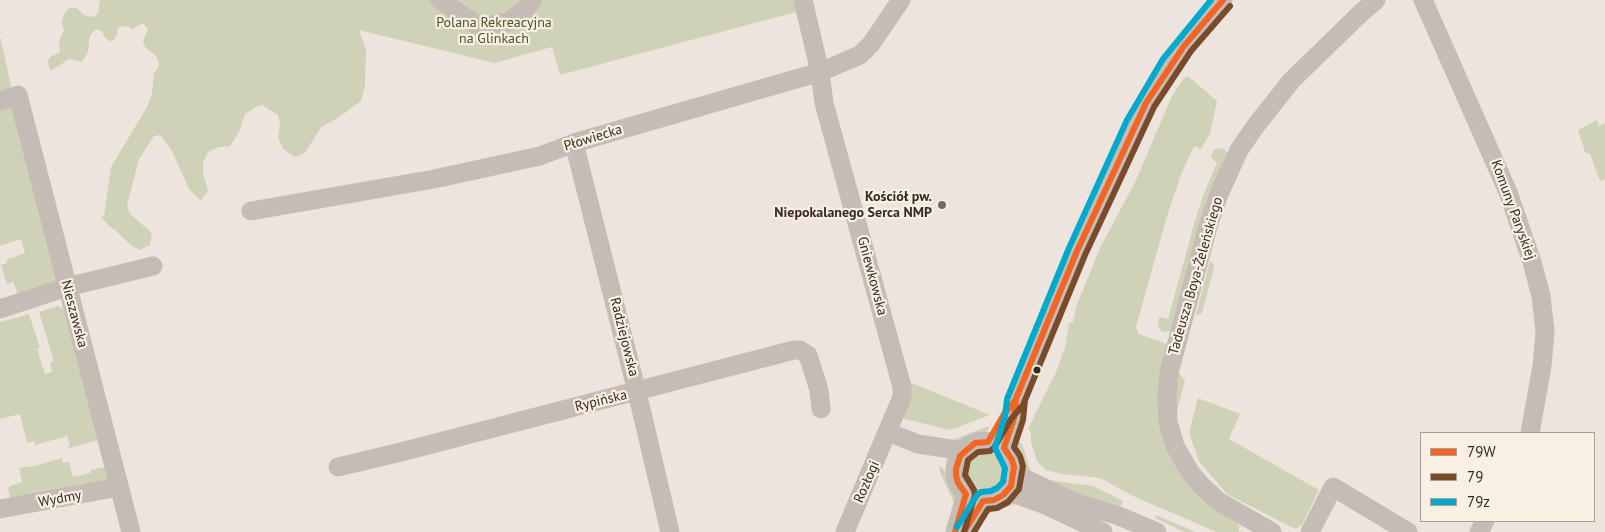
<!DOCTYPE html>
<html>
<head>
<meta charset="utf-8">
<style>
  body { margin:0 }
  #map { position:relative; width:1605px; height:532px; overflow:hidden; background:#ede5dd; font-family:"PT Sans",sans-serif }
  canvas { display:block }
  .legend { position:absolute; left:1420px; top:432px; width:175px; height:90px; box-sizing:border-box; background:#faefe3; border:1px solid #aba097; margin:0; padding:6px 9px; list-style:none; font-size:15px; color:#352925 }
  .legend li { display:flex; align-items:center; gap:10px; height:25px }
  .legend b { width:25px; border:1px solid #aba097 }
</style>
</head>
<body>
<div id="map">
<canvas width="1605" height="532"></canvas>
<ul class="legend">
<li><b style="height:6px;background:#f26522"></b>79W</li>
<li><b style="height:6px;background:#7a4b2a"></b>79</li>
<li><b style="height:6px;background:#00a9ce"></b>79z</li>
</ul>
</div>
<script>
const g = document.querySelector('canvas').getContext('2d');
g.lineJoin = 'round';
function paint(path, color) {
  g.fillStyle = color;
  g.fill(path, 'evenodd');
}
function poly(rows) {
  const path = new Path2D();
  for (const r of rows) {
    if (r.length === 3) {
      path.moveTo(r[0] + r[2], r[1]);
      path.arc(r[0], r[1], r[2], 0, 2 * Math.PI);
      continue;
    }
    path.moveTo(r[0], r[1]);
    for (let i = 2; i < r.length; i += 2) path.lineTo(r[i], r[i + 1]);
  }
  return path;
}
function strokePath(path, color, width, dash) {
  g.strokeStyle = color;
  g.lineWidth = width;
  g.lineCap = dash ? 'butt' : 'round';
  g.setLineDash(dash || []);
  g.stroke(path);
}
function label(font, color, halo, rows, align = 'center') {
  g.font = font + ' "PT Sans",sans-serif';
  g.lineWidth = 4.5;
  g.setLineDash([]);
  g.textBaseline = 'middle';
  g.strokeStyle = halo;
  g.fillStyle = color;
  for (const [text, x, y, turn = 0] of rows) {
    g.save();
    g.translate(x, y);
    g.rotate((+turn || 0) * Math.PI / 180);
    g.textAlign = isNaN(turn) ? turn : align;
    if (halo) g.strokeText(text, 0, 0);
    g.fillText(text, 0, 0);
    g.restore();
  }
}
const green = poly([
  [100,0,797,0,800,11,560,75,552,47,494,63,359,30,366,50,365,85,361,101,338,118,321,127,305,153,295,157,283,149,278,138,280,125,278,115,262,105,254,108,245,114,239,132,230,146,219,147,208,152,203,163,203,173,208,191,201,201,189,189,173,153,161,135,154,136,139,159,127,205,129,213,152,233,150,245,140,250,132,246,115,230,109,226,101,217,104,216,111,167,147,107,152,94,154,73,158,68,159,62,156,56,145,47,143,41,148,29,143,23,132,29,128,26,118,27,117,35,112,42,105,38,102,31,96,29,90,35,88,52,82,62,69,59,51,71,49,67,48,61,50,57,60,52,59,41,64,30,61,22,65,13,69,8,77,8,84,15,94,17,98,13],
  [0,36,12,90,0,93],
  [1188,76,1217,101,1210,134,1201,149,1194,146,1182,172,1167,216,1136,327,1139,334,1164,343,1168,346,1162,422,1239,523,1239,531,1242,532,1216,532,1133,496,1100,478,1062,474,1046,470,1037,461,1031,442,1031,432,1028,429,1056,372,1065,348,1069,323,1073,322,1076,307,1099,250,1136,180,1171,98,1181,82,1185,77],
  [13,105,62,284,18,295,13,282,7,284,1,265,7,263,6,260,25,253,21,239,0,246,0,109],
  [1597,120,1599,126,1605,123,1605,179,1600,181,1590,154,1585,152,1578,130],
  [1219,148,1225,150,1229,155,1171,331,1163,332,1158,327,1159,317,1168,319,1195,221,1203,196,1217,162,1213,160,1211,155,1215,149],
  [1210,261,1213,263,1214,268,1202,313,1199,315,1196,314],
  [58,306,67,311,99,440,69,448,68,446,70,445,67,436,35,445,34,441,27,443,20,414,0,419,0,322,29,314,40,348,37,349,45,374,52,372,50,363,54,361,39,312],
  [1176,370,1185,380,1174,422],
  [907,381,990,415,950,430,901,418],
  [1198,398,1240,414,1229,439,1319,490,1302,525,1295,529,1227,494,1199,461,1189,433],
  [986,427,991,427,980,436,960,443,952,440],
  [1012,437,1019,441,1022,444,1031,472,1022,470,1013,446],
  [985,472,20],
  [62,458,63,463,69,462,73,477,91,473,90,470,107,467,111,484,11,502,8,489,10,486,22,482,19,468,30,466,31,467],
  [939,465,949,475,957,496,955,505,940,472],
  [1049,480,1093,486,1123,501,1120,508,1110,508],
  [1009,500,1018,503,982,516,990,507],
  [1156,515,1195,532,1184,532,1155,518]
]);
const minor = poly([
  [440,0,475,24,485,26,508,22,524,11,533,0],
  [803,0,820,72,824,103,902,387,902,397,893,418,845,532],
  [1423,0,1508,192,1532,262,1541,296,1545,331,1542,366,1530,433],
  [0,101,18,95,131,532],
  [574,143,637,392,670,532],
  [251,211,434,179,540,156,574,143,820,72,860,55,871,44,901,0],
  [0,309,67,287,153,266],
  [888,432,918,444,964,451],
  [985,471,30],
  [1004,448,1014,418,1015,401,1033,356,1092,217,1135,124,1152,93,1170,64,1202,24,1223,0],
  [338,467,405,451,794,350,800,350,808,355,819,390,821,409],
  [1015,474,1077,503,1119,516,1157,532],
  [1007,491,1043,504,1103,532],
  [0,509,119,487],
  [955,532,966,494],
  [964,532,983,501],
  [1272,532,1218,501,1201,485,1190,472,1175,446,1168,422,1167,395,1169,373,1209,223,1219,194,1239,150,1257,124,1292,80,1361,13,1376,0],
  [1310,532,1333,487,1408,532],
  [1479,532,1485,521]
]);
const bus1 = poly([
  [955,532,966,494,958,483,956,476,956,469,960,456,975,443,988,442,1004,414,1015,401,1077,251,1146,103,1184,46,1223,0],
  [964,532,983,501,994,500,1003,495,1011,486,1014,467,1012,460,1004,448,1014,418,1016,399]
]);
const bus2 = poly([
  [964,532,975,495,974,490,965,475,968,460,978,452,990,451,994,448,1011,419,1023,405,1085,255,1154,107,1191,51,1230,6],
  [974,532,988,509,997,508,1008,502,1019,489,1023,466,1020,456,1014,447,1023,420,1025,400]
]);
const bus3 = poly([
  [957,527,977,495,981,492,991,491,997,488,1003,482,1005,468,995,448,1005,416,1007,399,1069,248,1127,120,1163,59,1211,0]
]);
const markers = [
  [942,205,5,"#756b65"],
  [1037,370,4.5,"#352925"]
];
const parkNames = [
  ["Polana Rekreacyjna",494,23],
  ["na Glinkach",494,39]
];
const streetNames = [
  ["Płowiecka",593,138,-17],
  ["Komuny Paryskiej",1513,210,70],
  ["Gniewkowska",872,276,75],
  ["Tadeusza Boya-Żeleńskiego",1196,276,-74],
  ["Nieszawska",74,314,75],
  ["Radziejowska",624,337,76],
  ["Rypińska",601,401,-14],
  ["Rozłogi",867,482,-67],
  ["Wydmy",60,499,-10]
];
const poiNames = [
  ["Kościół pw.",932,197],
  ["Niepokalanego Serca NMP",932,213]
];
paint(green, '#cfd2b6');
strokePath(minor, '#c5bcb6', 19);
strokePath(bus1, '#f26522', 6);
strokePath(bus2, '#7a4b2a', 6);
strokePath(bus3, '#00a9ce', 6);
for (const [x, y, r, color] of markers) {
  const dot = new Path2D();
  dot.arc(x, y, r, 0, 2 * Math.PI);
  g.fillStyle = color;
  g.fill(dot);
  strokePath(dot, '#faefe3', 2);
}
label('14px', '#475527', '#faefe3', parkNames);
label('14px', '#352925', '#faefe3', streetNames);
label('bold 14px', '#352925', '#faefe3', poiNames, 'right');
</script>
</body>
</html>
